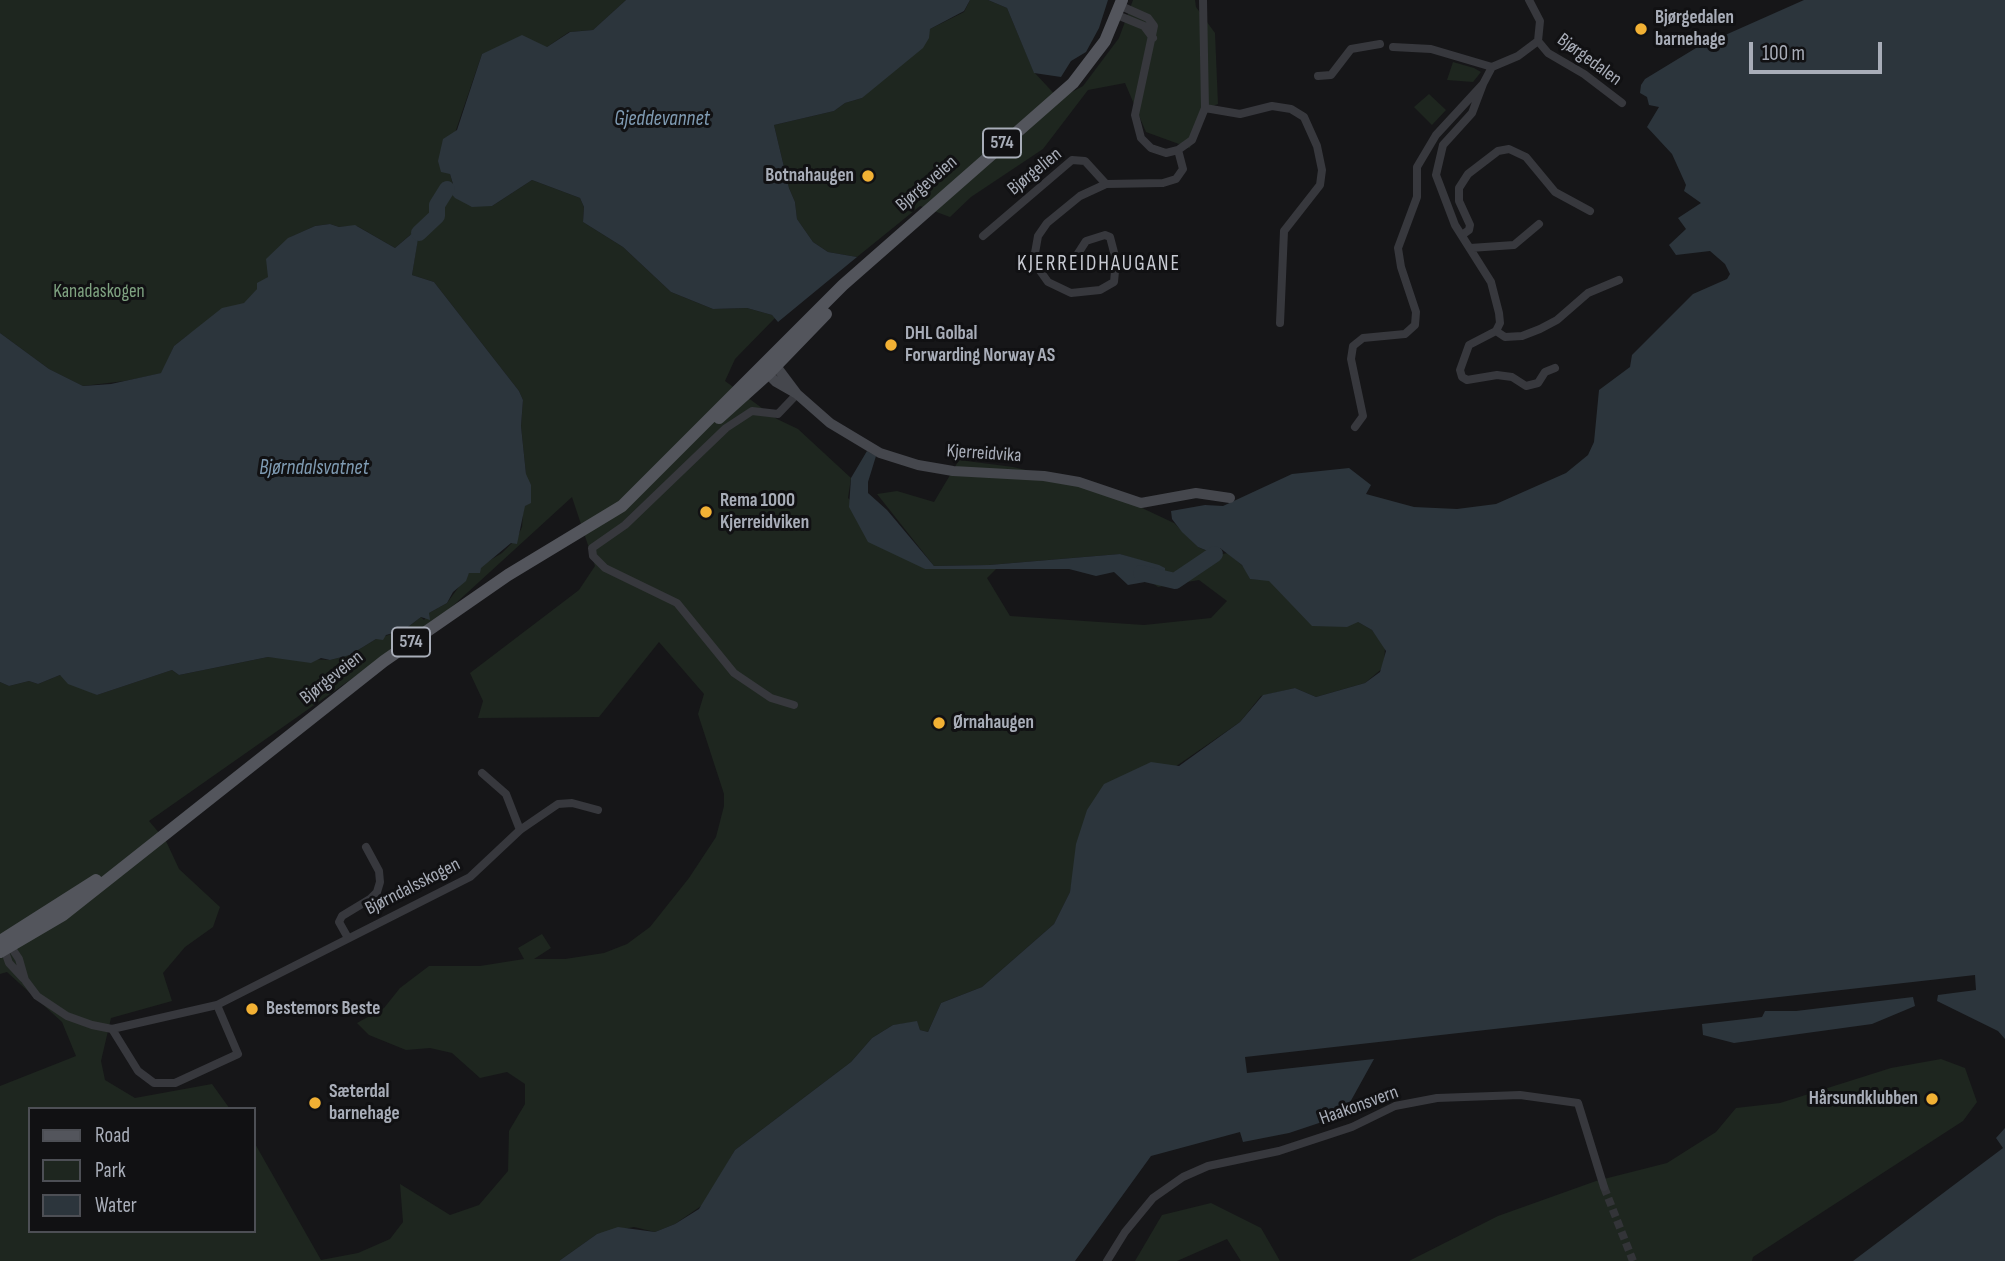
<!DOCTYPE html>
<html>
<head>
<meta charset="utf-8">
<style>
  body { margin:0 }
  #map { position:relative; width:2005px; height:1261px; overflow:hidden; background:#161618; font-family:"Sofia Sans Condensed",sans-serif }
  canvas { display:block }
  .legend { position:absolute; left:28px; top:1107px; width:228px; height:126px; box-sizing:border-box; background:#111113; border:2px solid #4d4f55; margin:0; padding:9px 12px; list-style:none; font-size:21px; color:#a8adb8 }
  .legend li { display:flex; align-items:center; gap:14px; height:35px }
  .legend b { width:35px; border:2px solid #4d4f55 }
  .scale { position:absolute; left:1749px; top:42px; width:133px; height:32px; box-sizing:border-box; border:4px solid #a8adb8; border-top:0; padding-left:9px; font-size:21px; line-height:24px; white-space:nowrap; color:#a8adb8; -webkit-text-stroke:5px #111113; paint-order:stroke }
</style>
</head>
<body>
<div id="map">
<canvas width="2005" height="1261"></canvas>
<ul class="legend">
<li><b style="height:9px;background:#53555c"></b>Road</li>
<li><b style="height:19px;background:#1e261f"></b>Park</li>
<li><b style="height:19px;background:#2c353c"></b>Water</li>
</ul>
<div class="scale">100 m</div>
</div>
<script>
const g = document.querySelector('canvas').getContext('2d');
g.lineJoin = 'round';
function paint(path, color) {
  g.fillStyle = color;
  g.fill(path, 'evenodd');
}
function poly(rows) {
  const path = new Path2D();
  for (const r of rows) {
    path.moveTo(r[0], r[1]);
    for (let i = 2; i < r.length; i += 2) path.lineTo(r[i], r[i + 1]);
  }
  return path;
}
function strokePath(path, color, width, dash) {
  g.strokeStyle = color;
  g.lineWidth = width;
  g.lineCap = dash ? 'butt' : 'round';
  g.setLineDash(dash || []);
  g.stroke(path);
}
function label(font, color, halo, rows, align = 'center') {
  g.font = font + ' "Sofia Sans Condensed",sans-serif';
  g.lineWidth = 6;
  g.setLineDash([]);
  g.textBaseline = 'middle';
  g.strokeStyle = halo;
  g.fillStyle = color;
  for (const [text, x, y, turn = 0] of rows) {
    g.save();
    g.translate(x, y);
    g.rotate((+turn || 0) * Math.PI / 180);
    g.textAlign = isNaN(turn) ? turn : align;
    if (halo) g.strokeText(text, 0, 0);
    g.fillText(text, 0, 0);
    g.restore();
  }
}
const green = poly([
  [0,0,626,0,593,30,569,32,547,47,482,54,456,130,450,174,453,185,492,206,532,180,580,198,584,207,583,222,623,247,671,292,713,309,747,308,772,315,775,318,735,359,725,381,777,419,798,429,851,478,848,498,925,569,996,569,987,578,1010,616,1144,625,1211,618,1227,601,1199,580,1158,587,1150,581,1162,579,1164,568,1120,554,989,565,934,566,877,494,897,491,934,502,959,460,1013,467,1068,480,1125,500,1174,523,1198,547,1216,555,1228,553,1244,567,1250,579,1269,580,1304,616,1358,622,1372,630,1385,647,1384,667,1365,683,1316,697,1295,688,1261,696,1240,722,1175,767,1072,881,1070,892,1054,924,982,987,941,1003,928,1032,920,1030,917,1022,893,1025,872,1038,851,1062,735,1150,704,1204,675,1224,655,1232,634,1227,597,1234,559,1261,0,1261,0,1086,76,1056,62,1022,7,972,0,974,0,682,9,686,29,681,38,684,60,675,97,695,172,670,179,675,268,657,330,660,350,655,376,639,404,630,421,617,424,620,429,613,447,603,469,573,502,553,517,538,522,527,526,474,521,426,523,400,519,391,434,282,412,275,418,237,410,235,395,248,357,226,339,227,330,224,315,226,291,237,270,258,268,277,242,307,188,335,174,346,162,373,125,381,83,386,49,369,0,333],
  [572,497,595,566,579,590,470,673,483,701,478,718,599,717,659,642,704,694,698,714,724,794,724,806,716,837,689,878,650,927,627,944,604,953,565,959,534,959,551,948,542,934,518,948,524,959,480,966,429,966,400,988,384,1008,357,1023,369,1035,406,1050,430,1048,452,1053,480,1078,507,1072,525,1084,525,1104,509,1131,508,1171,479,1205,450,1215,400,1184,403,1222,390,1239,358,1253,321,1260,254,1142,254,1231,30,1231,30,1109,230,1109,212,1084,135,1098,105,1080,101,1061,111,1018,172,1001,163,973,185,947,213,927,220,907,179,869,166,841,149,821,444,614],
  [970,0,988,0,1007,8,1034,72,1059,99,1083,86,1119,38,1133,0,1195,0,1196,7,1215,33,1218,104,1201,111,1190,148,1146,132,1125,83,1088,90,1043,149,971,197,950,217,920,206,857,257,828,252,813,242,797,219,795,202,789,188,774,125,834,111,845,103,862,98,930,29,964,12],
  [1453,62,1474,68,1481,72,1473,82,1447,80],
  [1429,94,1446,110,1432,125,1414,107],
  [1941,1059,1965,1068,1977,1102,1963,1121,1753,1257,1752,1261,1409,1261,1498,1216,1596,1181,1667,1163,1716,1132,1736,1108,1780,1103,1891,1068],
  [1211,1203,1261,1228,1280,1261,1241,1261,1227,1239,1177,1261,1135,1261,1162,1215]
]);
const water = poly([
  [626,0,970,0,964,11,930,29,929,38,923,48,862,98,845,103,834,111,774,125,789,188,795,202,797,219,813,242,828,252,857,257,778,322,772,315,747,308,713,309,671,292,623,247,583,222,584,207,580,198,532,180,492,206,472,207,455,198,447,189,453,184,450,174,441,172,438,161,443,139,457,130,482,54,522,35,547,47,570,32,593,30],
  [988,0,1108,0,1099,28,1086,52,1071,61,1061,77,1034,73,1007,8],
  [1804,0,2005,0,2005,1039,1998,1031,1937,1001,1938,995,1976,990,1975,975,1245,1057,1247,1073,1374,1059,1343,1115,1289,1133,1243,1142,1240,1132,1151,1156,1075,1261,559,1261,597,1234,618,1227,655,1232,675,1224,699,1209,735,1150,851,1062,872,1038,893,1025,917,1021,920,1030,928,1032,941,1003,982,987,1054,924,1070,892,1076,844,1087,810,1104,784,1151,762,1179,766,1240,722,1263,695,1295,688,1316,697,1365,683,1380,672,1386,651,1372,630,1358,622,1347,627,1312,626,1269,581,1250,579,1242,565,1220,548,1215,554,1198,547,1182,532,1172,519,1171,511,1205,505,1223,506,1292,474,1349,468,1371,485,1366,494,1414,507,1457,509,1496,504,1566,473,1588,455,1594,442,1599,390,1630,367,1632,355,1693,294,1727,279,1730,274,1725,264,1710,251,1676,255,1669,245,1686,229,1678,218,1701,203,1684,191,1686,185,1672,154,1647,127,1659,107,1649,105,1647,97,1640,93,1641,85,1645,79,1696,48],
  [330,224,339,227,355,225,395,248,415,231,419,233,412,275,434,282,519,391,523,400,521,426,526,474,531,485,531,503,525,506,517,544,511,543,481,568,480,573,469,573,466,581,453,592,447,603,429,613,430,620,421,617,404,630,386,635,383,640,376,639,350,655,330,660,321,658,311,663,268,657,179,675,172,670,97,695,68,684,60,675,38,684,29,681,9,686,0,682,0,333,49,369,83,386,111,384,161,373,174,346,222,308,244,303,257,289,257,283,268,277,266,259,288,238,315,226],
  [867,451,876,456,868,482,868,493,887,510,934,566,989,565,1120,554,1159,565,1165,568,1165,574,1162,579,1128,585,1114,572,1096,576,1069,569,925,569,868,542,849,507,851,478],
  [1913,997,1915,1006,1872,1024,1734,1043,1703,1035,1702,1024,1762,1017,1765,1011,1796,1011],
  [2005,1128,2005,1261,1853,1261,2003,1148,1996,1138]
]);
const river = poly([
  [419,233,437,216,437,205,447,189],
  [1141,573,1175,581,1215,554]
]);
const streetTunnel = poly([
  [1604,1187,1633,1261]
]);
const street = poly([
  [1121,6,1148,18,1154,26,1135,115,1141,138,1151,148,1166,153,1178,150,1192,140,1205,108,1203,0],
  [1117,15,1144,26,1153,38],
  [1538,41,1548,53,1584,74,1622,103],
  [1393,47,1431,49,1492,67],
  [1318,76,1331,75,1351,49,1380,44],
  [1483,84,1472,113,1443,145,1436,175,1455,225,1491,282,1499,313,1500,323,1496,331,1469,345,1460,370,1462,377,1467,380,1497,375,1512,377,1526,386,1538,383,1545,372,1555,368],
  [1205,108,1240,114,1272,106,1291,109,1304,117,1317,146,1322,170,1320,185,1284,231,1280,323],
  [1462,235,1469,230,1470,225,1459,201,1459,188,1468,174,1498,151,1509,149,1526,157,1555,192,1590,211],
  [983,236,1072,160,1085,161,1106,184],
  [1470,248,1514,245,1539,224],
  [1077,261,1077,255,1086,241,1105,235,1110,237,1116,260,1114,282,1100,290,1071,293,1048,282,1038,268,1035,253,1038,236,1047,223,1080,196,1106,184,1163,183,1176,179,1183,169,1178,150],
  [1496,331,1505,337,1522,336,1540,329,1557,320,1588,293,1619,280],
  [1355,427,1363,416,1351,359,1353,346,1363,338,1405,334,1415,325,1416,312,1401,267,1398,248,1417,197,1417,167,1436,135,1483,84,1492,67,1518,56,1538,41,1540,21,1529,0],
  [794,705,771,698,734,673,677,603,605,568,593,556,592,548,625,525,726,428,752,411,778,414,797,394],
  [482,773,506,794,520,830],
  [348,938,339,922,342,916,370,899,377,892,380,882,379,871,366,847],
  [9,944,19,959,25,980,37,996,67,1016,92,1025,112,1029,217,1005,470,877,520,830,558,804,572,803,598,810],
  [3,946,9,963,23,978],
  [112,1029,138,1071,154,1083,175,1083,238,1054,217,1005],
  [1107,1261,1125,1232,1153,1198,1183,1177,1208,1166,1279,1151,1352,1127,1395,1106,1437,1098,1520,1095,1578,1103,1604,1187]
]);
const secondary = poly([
  [797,394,776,382,768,374,766,364,776,366,797,394,830,423,880,453,918,465,953,471,1044,476,1079,482,1141,503,1196,493,1230,498]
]);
const primary = poly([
  [719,418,768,374,826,314],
  [0,941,96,880],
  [0,952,63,915,384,661,508,575,622,506,843,285,1073,83,1105,41,1122,0]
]);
const markers = [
  [1641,29,7,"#f2b134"],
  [868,176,7,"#f2b134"],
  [891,345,7,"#f2b134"],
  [706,512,7,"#f2b134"],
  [939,723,7,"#f2b134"],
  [252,1009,7,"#f2b134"],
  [1932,1099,7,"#f2b134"],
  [315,1103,7,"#f2b134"]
];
const shields = [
  [1002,143,38],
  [411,642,38]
];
const shieldNames = [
  ["574",1002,143],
  ["574",411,642]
];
const poiNames = [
  ["Bjørgedalen",1655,18],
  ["barnehage",1655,40],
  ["Botnahaugen",854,176,"right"],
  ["DHL Golbal",905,334],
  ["Forwarding Norway AS",905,356],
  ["Rema 1000",720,501],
  ["Kjerreidviken",720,523],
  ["Ørnahaugen",953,723],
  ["Bestemors Beste",266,1009],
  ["Sæterdal",329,1092],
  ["barnehage",329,1114],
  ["Hårsundklubben",1918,1099,"right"]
];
const streetNames = [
  ["Bjørgedalen",1589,60,36],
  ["Bjørgelien",1035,172,-39],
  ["Bjørgeveien",927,184,-41],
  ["Kjerreidvika",984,454,4],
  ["Bjørgeveien",332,678,-38],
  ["Bjørndalsskogen",413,887,-27],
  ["Haakonsvern",1359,1106,-20]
];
const parkNames = [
  ["Kanadaskogen",99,292]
];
const waterNames = [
  ["Gjeddevannet",662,120],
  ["Bjørndalsvatnet",314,469]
];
const neighbourhoodNames = [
  ["KJERREIDHAUGANE",1099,265]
];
paint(green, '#1e261f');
paint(water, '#2c353c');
strokePath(river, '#2c353c', 16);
strokePath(streetTunnel, '#333438', 8, [8, 4]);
strokePath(street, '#37383d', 8);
strokePath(secondary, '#45474d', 10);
strokePath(primary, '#53555c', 12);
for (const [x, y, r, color] of markers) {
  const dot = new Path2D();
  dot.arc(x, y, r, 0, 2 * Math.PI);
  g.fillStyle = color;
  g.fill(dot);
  strokePath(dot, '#111113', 2.5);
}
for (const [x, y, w] of shields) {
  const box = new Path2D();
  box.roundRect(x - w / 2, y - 14.5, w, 29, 5);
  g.fillStyle = '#111113';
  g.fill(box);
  strokePath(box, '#a8adb8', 2);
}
label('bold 18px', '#a8adb8', null, shieldNames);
label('bold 19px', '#a8adb8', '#111113', poiNames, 'left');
label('19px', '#a8adb8', '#111113', streetNames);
label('19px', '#7fa381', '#111113', parkNames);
label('italic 21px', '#7f9bb3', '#111113', waterNames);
g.letterSpacing = '2px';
label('21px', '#c9ccd4', '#111113', neighbourhoodNames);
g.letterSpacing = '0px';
</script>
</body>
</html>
